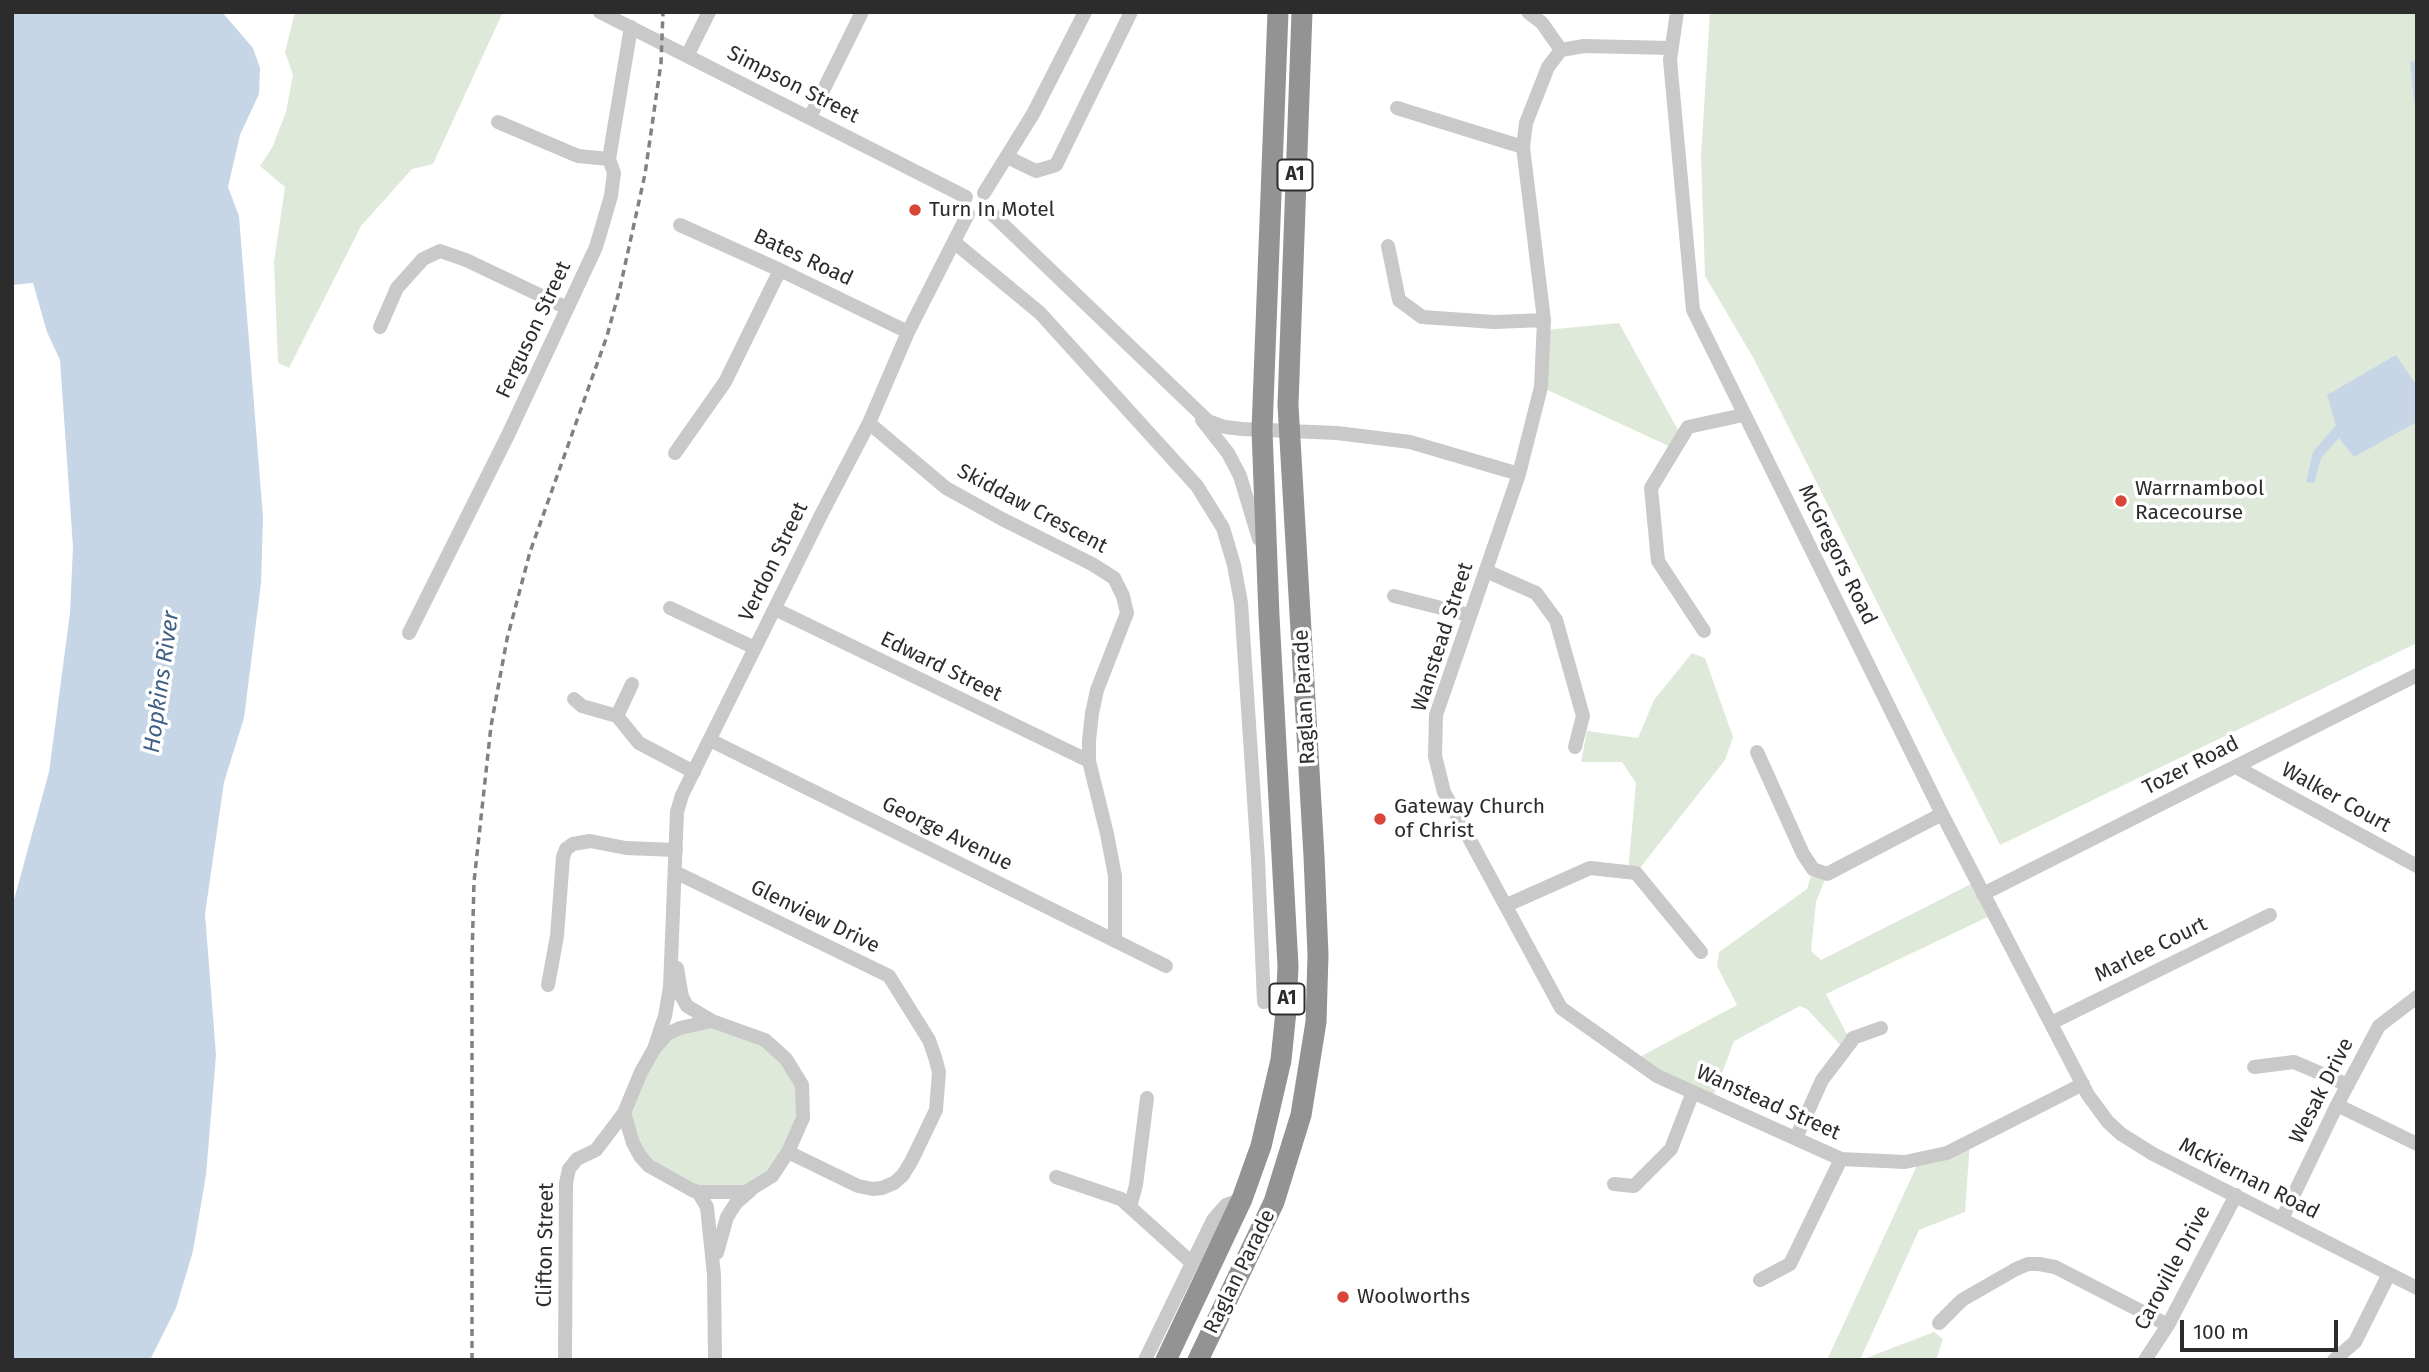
<!DOCTYPE html>
<html>
<head>
<meta charset="utf-8">
<style>
  body { margin:0 }
  #map { position:relative; width:2429px; height:1372px; overflow:hidden; background:#fff; font-family:"Fira Sans",sans-serif }
  canvas { display:block }
  .frame { position:absolute; inset:0; border:14px solid #2c2c2c; pointer-events:none }
  .scale { position:absolute; left:2180px; top:1320px; width:158px; height:32px; box-sizing:border-box; border:4px solid #2c2c2c; border-top:0; padding-left:9px; font-size:21px; line-height:24px; white-space:nowrap; color:#2c2c2c; -webkit-text-stroke:5px #fff; paint-order:stroke }
</style>
</head>
<body>
<div id="map">
<canvas width="2429" height="1372"></canvas>
<div class="frame"></div>
<div class="scale">100 m</div>
</div>
<script>
const g = document.querySelector('canvas').getContext('2d');
g.lineJoin = 'round';
function paint(path, color) {
  g.fillStyle = color;
  g.fill(path, 'evenodd');
}
function poly(rows) {
  const path = new Path2D();
  for (const r of rows) {
    path.moveTo(r[0], r[1]);
    for (let i = 2; i < r.length; i += 2) path.lineTo(r[i], r[i + 1]);
  }
  return path;
}
function strokePath(path, color, width, dash) {
  g.strokeStyle = color;
  g.lineWidth = width;
  g.lineCap = dash ? 'butt' : 'round';
  g.setLineDash(dash || []);
  g.stroke(path);
}
function label(font, color, halo, rows, align = 'center') {
  g.font = font + ' "Fira Sans",sans-serif';
  g.lineWidth = 7;
  g.setLineDash([]);
  g.textBaseline = 'middle';
  g.strokeStyle = halo;
  g.fillStyle = color;
  for (const [text, x, y, turn = 0] of rows) {
    g.save();
    g.translate(x, y);
    g.rotate((+turn || 0) * Math.PI / 180);
    g.textAlign = isNaN(turn) ? turn : align;
    if (halo) g.strokeText(text, 0, 0);
    g.fillText(text, 0, 0);
    g.restore();
  }
}
const green = poly([
  [295,12,503,12,433,164,412,169,361,226,289,368,278,363,274,262,285,187,260,166,272,148,286,112,293,75,285,52],
  [1710,12,2417,12,2417,643,2000,845,1754,359,1705,276,1701,156],
  [1619,323,1682,437,1675,449,1541,387,1545,330],
  [1692,653,1705,658,1733,737,1725,760,1636,873,1628,872,1636,783,1622,762,1581,762,1587,731,1638,738,1654,700],
  [1813,869,1827,874,1816,902,1811,951,1821,960,1977,881,1994,914,1826,994,1851,1042,1845,1050,1807,1009,1800,1006,1734,1041,1712,1100,1634,1060,1737,1005,1717,966,1719,952,1807,889],
  [702,1021,765,1041,802,1085,803,1118,760,1185,698,1192,649,1166,624,1113,654,1049],
  [1970,1142,1965,1212,1919,1230,1860,1360,1827,1360,1920,1159],
  [1934,1332,1943,1339,1936,1360,1861,1360]
]);
const water = poly([
  [12,12,222,12,253,48,260,68,259,94,240,135,228,187,239,216,263,517,261,583,244,718,224,782,205,914,216,1055,206,1175,193,1251,176,1308,150,1360,12,1360,12,907,49,772,70,613,73,547,60,360,47,332,33,283,12,285],
  [2417,61,2417,124,2410,62],
  [2396,355,2417,386,2417,422,2354,457,2339,438,2321,458,2314,483,2306,482,2313,452,2336,425,2327,395]
]);
const minor = poly([
  [600,12,966,197],
  [1528,12,1542,23,1561,50],
  [1677,12,1670,60,1693,310,1942,814,2088,1095,2108,1122,2121,1134,2153,1154,2417,1288],
  [1671,48,1584,46,1561,50,1548,67,1526,123,1523,147,1544,320,1541,387,1519,474,1436,715,1435,756,1444,792,1561,1008,1657,1076,1841,1159,1905,1162,1947,1153,2083,1084],
  [687,56,709,12],
  [1397,108,1523,147],
  [810,117,862,12],
  [498,122,578,156,609,159],
  [1007,157,1036,171,1056,165,1131,12],
  [984,193,1033,114,1085,12],
  [989,211,1208,421,1225,427,1242,429,1337,433,1410,442,1519,474],
  [680,225,780,270,908,332],
  [954,242,1040,313,1197,486,1223,528,1234,565,1241,603,1258,860,1264,1002],
  [1388,246,1399,300,1422,317,1494,322,1544,320],
  [380,327,397,288,423,259,440,251,466,260,567,308],
  [1202,420,1228,453,1240,476,1259,539],
  [869,423,946,488,1002,519,1092,564,1114,578,1123,596,1127,613,1097,690,1092,713,1089,741,1089,761,1107,834,1115,876,1115,941],
  [675,453,725,382,780,270],
  [1486,571,1536,593,1556,620,1583,716,1575,747],
  [1394,596,1469,615],
  [670,608,755,648],
  [775,609,1089,761],
  [1704,631,1658,561,1651,488,1688,427,1743,415],
  [409,633,508,435,596,247,611,196,614,173,609,159,631,27],
  [574,699,582,706,617,716,639,743,694,772],
  [617,716,632,684],
  [710,740,1166,966],
  [1757,752,1803,854,1813,869,1827,874,1942,814],
  [2236,767,2417,866],
  [675,872,889,976,929,1040,935,1057,939,1072,936,1110,912,1160,903,1175,894,1183,882,1188,873,1189,858,1186,788,1152],
  [1983,894,2417,675],
  [1507,905,1590,868,1636,873,1701,952],
  [677,968,682,997,687,1006,712,1021],
  [548,985,557,936,563,857,566,849,573,844,590,841,626,848,676,850],
  [2051,1023,2270,915],
  [654,1049,667,1034,680,1028,712,1021,765,1040,786,1059,802,1085,803,1118,788,1152,772,1176,746,1192,698,1192,692,1190,649,1166,640,1156,633,1143,624,1113,641,1072,654,1049,665,1016,670,987,677,812,682,795,822,513,869,423,908,332,968,214],
  [2254,1067,2294,1062,2348,1085],
  [2337,1105,2417,1144],
  [1796,1138,1822,1080,1851,1042,1853,1038,1881,1028],
  [1056,1177,1121,1199,1192,1263],
  [1614,1184,1634,1186,1671,1149,1693,1092],
  [698,1192,707,1207,714,1275,715,1360],
  [1130,1207,1136,1185,1147,1098],
  [2282,1219,2337,1105,2379,1026,2417,997],
  [717,1253,727,1217,736,1203,751,1190],
  [1760,1280,1790,1264,1841,1159],
  [1939,1323,1962,1300,2016,1269,2028,1264,2039,1264,2055,1267,2168,1325],
  [565,1360,566,1183,569,1169,577,1159,596,1150,624,1113],
  [1145,1360,1213,1220,1226,1205,1242,1199],
  [2145,1360,2168,1325,2236,1195],
  [2334,1360,2355,1342,2389,1274]
]);
const highway = poly([
  [1166,1360,1242,1199,1261,1146,1281,1060,1286,1011,1288,966,1269,616,1262,430,1278,12],
  [1198,1360,1274,1202,1301,1115,1316,1022,1318,955,1314,856,1288,405,1302,12]
]);
const rail = poly([
  [472,1360,472,958,474,882,491,726,507,639,530,552,607,336,620,288,645,174,661,63,663,12]
]);
const markers = [
  [915,210,7,"#d74639"],
  [2121,501,7,"#d74639"],
  [1380,819,7,"#d74639"],
  [1343,1297,7,"#d74639"]
];
const shields = [
  [1295,175,35],
  [1287,999,35]
];
const shieldNames = [
  ["A1",1295,175],
  ["A1",1287,999]
];
const streetNames = [
  ["Simpson Street",793,85,27],
  ["Bates Road",803,258,25],
  ["Ferguson Street",534,330,-65],
  ["Skiddaw Crescent",1032,509,28],
  ["McGregors Road",1837,555,64],
  ["Verdon Street",774,562,-64],
  ["Wanstead Street",1443,637,-72],
  ["Edward Street",941,667,26],
  ["Raglan Parade",1305,697,-93],
  ["Tozer Road",2191,766,-27],
  ["Walker Court",2336,798,29],
  ["George Avenue",947,834,26],
  ["Glenview Drive",815,917,26],
  ["Marlee Court",2151,950,-26],
  ["Wesak Drive",2322,1091,-63],
  ["Wanstead Street",1768,1103,24],
  ["McKiernan Road",2249,1179,27],
  ["Clifton Street",546,1245,-89],
  ["Caroville Drive",2173,1268,-62],
  ["Raglan Parade",1240,1272,-64]
];
const poiNames = [
  ["Turn In Motel",929,210],
  ["Warrnambool",2135,489],
  ["Racecourse",2135,513],
  ["Gateway Church",1394,807],
  ["of Christ",1394,831],
  ["Woolworths",1357,1297]
];
const waterNames = [
  ["Hopkins River",162,682,-82]
];
paint(green, '#dfe9da');
paint(water, '#c7d6e7');
strokePath(minor, '#c9c9c9', 14);
strokePath(highway, '#939393', 21);
strokePath(rail, '#818181', 3.5, [7, 5]);
for (const [x, y, r, color] of markers) {
  const dot = new Path2D();
  dot.arc(x, y, r, 0, 2 * Math.PI);
  g.fillStyle = color;
  g.fill(dot);
  strokePath(dot, '#fff', 2.5);
}
for (const [x, y, w] of shields) {
  const box = new Path2D();
  box.roundRect(x - w / 2, y - 15.5, w, 31, 5);
  g.fillStyle = '#fff';
  g.fill(box);
  strokePath(box, '#2c2c2c', 2);
}
label('bold 19px', '#2c2c2c', null, shieldNames);
label('21px', '#2c2c2c', '#fff', streetNames);
label('21px', '#2c2c2c', '#fff', poiNames, 'left');
label('italic 23px', '#416187', '#fff', waterNames);
</script>
</body>
</html>
